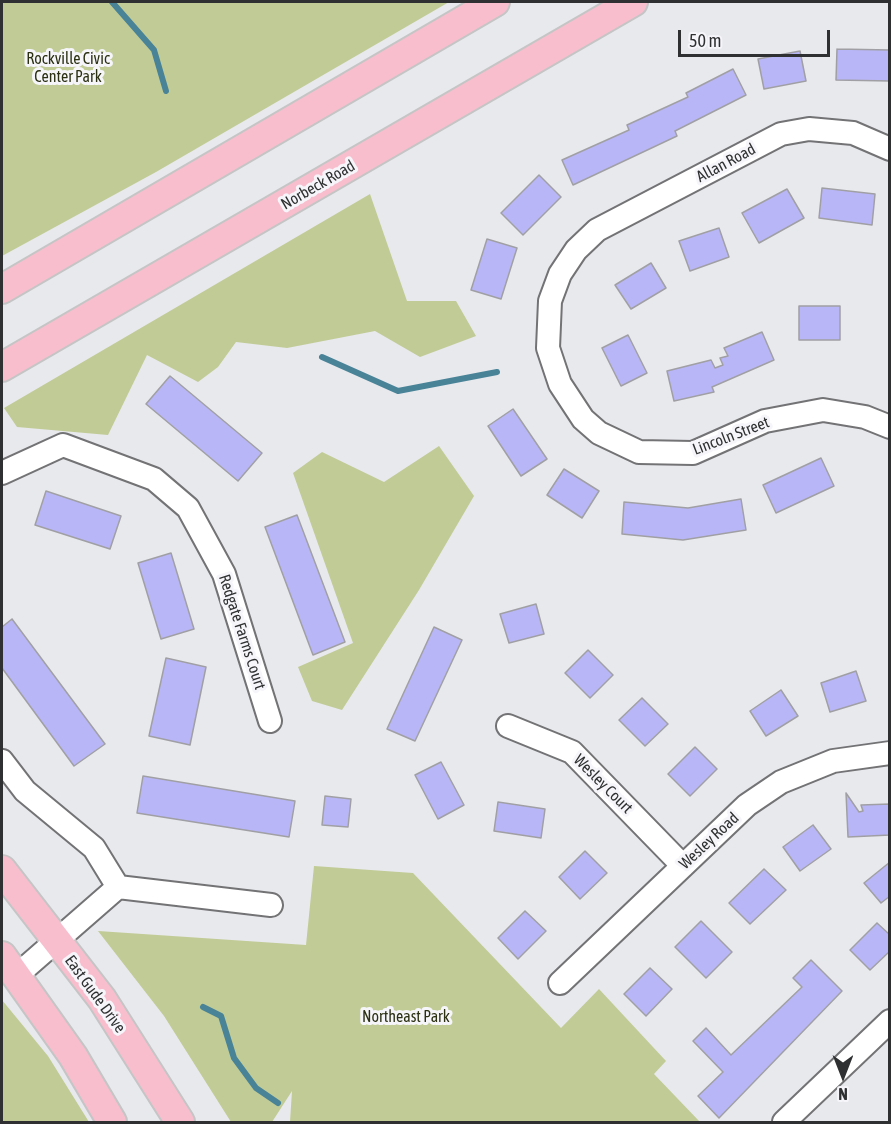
<!DOCTYPE html>
<html>
<head>
<meta charset="utf-8">
<style>
  body { margin:0 }
  #map { position:relative; width:891px; height:1124px; overflow:hidden; background:#e8e9ed; font-family:"Asap Condensed",sans-serif }
  canvas { display:block }
  .frame { position:absolute; inset:0; border:3px solid #2f3031; pointer-events:none }
  .north { position:absolute; left:813px; top:1046px; width:60px; height:60px; -webkit-text-stroke:4px #f6f6fa; paint-order:stroke; rotate:180deg; font-size:16px; font-weight:700; line-height:24px; text-align:center; color:#2f3031 }
  .north::after { content:''; display:block; margin:auto; width:21px; height:27px; background:#2f3031; clip-path:polygon(50% 0,100% 100%,50% 72%,0 100%) }
  .scale { position:absolute; left:678px; top:30px; width:152px; height:27px; box-sizing:border-box; border:3px solid #2f3031; border-top:0; padding-left:8px; font-size:18px; line-height:21px; white-space:nowrap; color:#2f3031; -webkit-text-stroke:4px #f6f6fa; paint-order:stroke }
</style>
</head>
<body>
<div id="map">
<canvas width="891" height="1124"></canvas>
<div class="frame"></div>
<div class="north">N</div>
<div class="scale">50 m</div>
</div>
<script>
const g = document.querySelector('canvas').getContext('2d');
g.lineJoin = 'round';
function paint(path, color) {
  g.fillStyle = color;
  g.fill(path, 'evenodd');
}
function poly(rows) {
  const path = new Path2D();
  for (const r of rows) {
    path.moveTo(r[0], r[1]);
    for (let i = 2; i < r.length; i += 2) path.lineTo(r[i], r[i + 1]);
  }
  return path;
}
function strokePath(path, color, width, dash) {
  g.strokeStyle = color;
  g.lineWidth = width;
  g.lineCap = dash ? 'butt' : 'round';
  g.setLineDash(dash || []);
  g.stroke(path);
}
function label(font, color, halo, rows, align = 'center') {
  g.font = font + ' "Asap Condensed",sans-serif';
  g.lineWidth = 6;
  g.setLineDash([]);
  g.textBaseline = 'middle';
  g.strokeStyle = halo;
  g.fillStyle = color;
  for (const [text, x, y, turn = 0] of rows) {
    g.save();
    g.translate(x, y);
    g.rotate((+turn || 0) * Math.PI / 180);
    g.textAlign = isNaN(turn) ? turn : align;
    if (halo) g.strokeText(text, 0, 0);
    g.fillText(text, 0, 0);
    g.restore();
  }
}
const green = poly([
  [2,2,449,2,156,172,2,256],
  [370,194,407,301,456,301,476,336,420,357,375,331,287,348,236,342,218,367,198,382,147,355,108,435,17,427,4,408],
  [439,446,474,496,419,590,342,710,312,701,298,667,353,643,293,473,322,452,384,482],
  [314,866,413,873,561,1028,599,989,666,1061,654,1074,700,1122,290,1122,292,1091,272,1122,231,1122,164,1016,98,931,306,945],
  [2,1000,48,1056,89,1122,2,1122]
]);
const stream = poly([
  [112,2,154,50,166,91],
  [322,357,398,391,497,372],
  [203,1007,221,1016,234,1058,256,1088,278,1103]
]);
const building = poly([
  [837,49,890,50,890,81,836,80,837,49],
  [800,51,806,81,764,89,758,59,800,51],
  [733,69,746,95,675,131,677,136,573,185,562,160,629,130,627,125,688,97,686,93,733,69],
  [539,175,561,197,523,235,501,213,539,175],
  [822,188,875,194,872,225,819,218,822,188],
  [787,189,804,218,759,243,742,213,787,189],
  [719,228,729,257,690,271,679,241,719,228],
  [487,239,517,248,501,299,471,290,487,239],
  [651,263,666,288,631,309,615,285,651,263],
  [799,306,840,306,840,340,799,340,799,306],
  [762,332,774,360,712,387,714,392,674,401,667,371,711,360,715,368,723,365,720,358,728,356,724,348,762,332],
  [628,335,647,373,621,386,602,348,628,335],
  [170,376,262,453,238,481,146,404,170,376],
  [513,409,547,459,521,476,488,426,513,409],
  [821,458,834,486,776,513,763,485,821,458],
  [564,469,599,491,582,518,547,495,564,469],
  [46,491,121,516,110,549,35,525,46,491],
  [741,499,746,530,683,540,622,534,624,502,688,508,741,499],
  [297,515,345,642,313,655,265,527,297,515],
  [171,553,194,629,161,639,138,563,171,553],
  [536,604,544,634,509,643,500,614,536,604],
  [12,619,105,744,74,766,2,668,2,627,12,619],
  [434,627,462,640,415,741,387,729,434,627],
  [588,650,613,675,590,698,565,673,588,650],
  [166,658,206,667,190,745,149,736,166,658],
  [856,671,866,701,830,712,821,683,856,671],
  [781,690,798,716,766,736,750,711,781,690],
  [642,698,668,724,645,746,619,720,642,698],
  [695,747,717,769,690,796,668,774,695,747],
  [441,762,464,805,438,819,415,775,441,762],
  [143,776,295,801,289,837,137,813,143,776],
  [846,793,859,812,863,811,861,805,890,804,890,835,848,837,846,793],
  [325,796,351,799,348,827,322,825,325,796],
  [498,802,545,809,541,838,494,831,498,802],
  [813,825,831,849,800,871,783,847,813,825],
  [585,851,607,873,580,899,559,877,585,851],
  [890,862,890,896,881,903,864,883,890,862],
  [764,869,786,890,750,924,729,903,764,869],
  [525,911,546,931,518,959,498,938,525,911],
  [701,921,732,952,706,978,675,947,701,921],
  [877,923,890,935,890,951,870,970,850,950,877,923],
  [811,960,842,991,719,1118,698,1096,723,1072,693,1041,706,1028,731,1055,802,987,793,978,811,960],
  [650,968,672,989,646,1016,624,994,650,968]
]);
const minor = poly([
  [890,149,853,133,809,129,781,134,597,230,576,250,560,274,550,301,548,348,560,384,583,419,599,433,639,452,693,453,765,421,823,410,865,417,890,427],
  [2,473,63,445,154,479,188,508,224,574,270,721],
  [508,726,572,752,683,866],
  [2,761,25,791,94,848,118,887],
  [16,976,118,887,271,905],
  [560,983,747,805,781,782,833,761,890,753],
  [784,1122,890,1021]
]);
const major = poly([
  [2,289,495,2],
  [2,367,633,2],
  [2,870,102,999,180,1122],
  [2,956,73,1056,112,1122]
]);
const parkNames = [
  ["Rockville Civic",68,59],
  ["Center Park",68,77],
  ["Northeast Park",406,1017]
];
const streetNames = [
  ["Allan Road",726,163,-28],
  ["Norbeck Road",318,185,-30],
  ["Lincoln Street",731,436,-21],
  ["Redgate Farms Court",242,632,72],
  ["Wesley Court",603,784,45],
  ["Wesley Road",709,841,-43],
  ["East Gude Drive",95,994,54]
];
paint(green, '#c1cb96');
strokePath(stream, '#498398', 6);
paint(building, '#b9b6f7');
strokePath(building, '#a0a0a4', 1.5);
strokePath(minor, '#737376', 26);
strokePath(major, '#c5c5c5', 32);
strokePath(minor, '#fff', 22);
strokePath(major, '#f9bece', 28);
label('16px', '#2b3012', '#f6f6fa', parkNames);
label('16px', '#2f3031', '#f6f6fa', streetNames);
</script>
</body>
</html>
